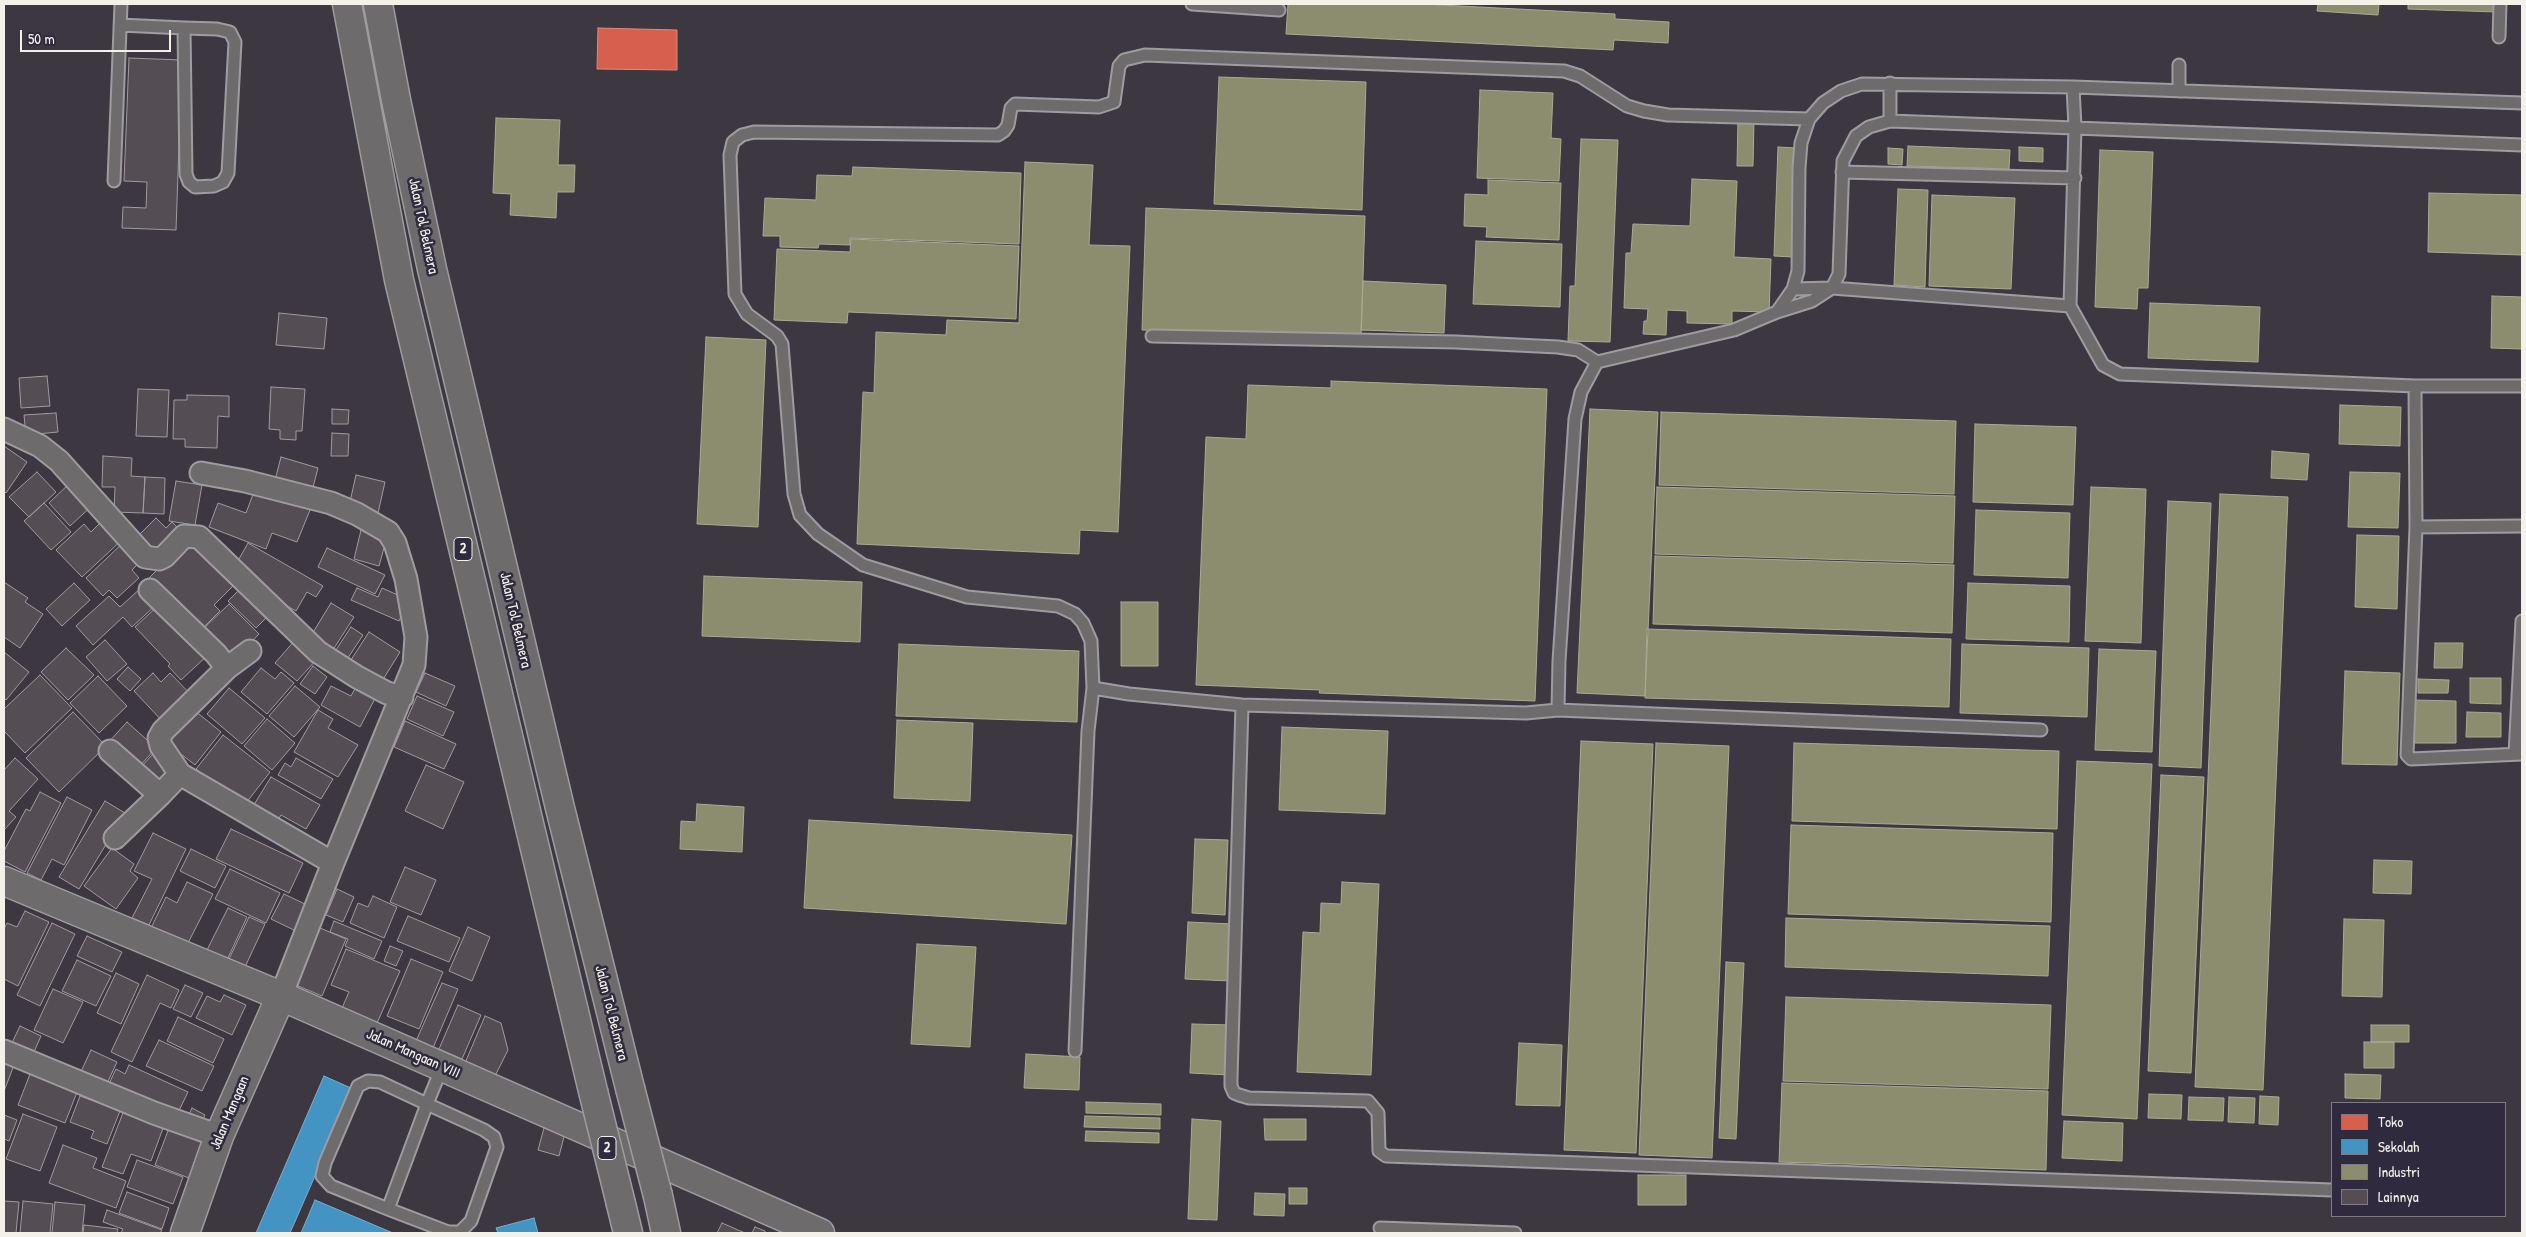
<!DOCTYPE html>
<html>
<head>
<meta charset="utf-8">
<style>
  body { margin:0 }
  #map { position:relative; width:2526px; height:1237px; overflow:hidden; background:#3c3740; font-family:"Patrick Hand",sans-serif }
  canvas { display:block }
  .frame { position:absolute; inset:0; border:5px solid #f4f1e8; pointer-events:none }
  .legend { position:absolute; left:2331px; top:1102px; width:175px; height:115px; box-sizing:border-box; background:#2f2a3d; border:1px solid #7e7a81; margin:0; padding:6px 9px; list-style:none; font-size:15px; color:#f4f1e8 }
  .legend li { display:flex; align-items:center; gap:10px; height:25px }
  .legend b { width:25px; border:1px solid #7e7a81 }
  .scale { position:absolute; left:20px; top:30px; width:151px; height:22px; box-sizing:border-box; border:2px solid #f4f1e8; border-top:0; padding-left:6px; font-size:15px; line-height:18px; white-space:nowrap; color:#f4f1e8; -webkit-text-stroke:4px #2f2a3d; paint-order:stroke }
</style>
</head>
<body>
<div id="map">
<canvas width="2526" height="1237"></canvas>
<div class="frame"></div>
<ul class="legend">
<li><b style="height:14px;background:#d6604d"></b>Toko</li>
<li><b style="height:14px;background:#4393c3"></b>Sekolah</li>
<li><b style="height:14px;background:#8c8c6e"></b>Industri</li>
<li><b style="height:14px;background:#544d53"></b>Lainnya</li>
</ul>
<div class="scale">50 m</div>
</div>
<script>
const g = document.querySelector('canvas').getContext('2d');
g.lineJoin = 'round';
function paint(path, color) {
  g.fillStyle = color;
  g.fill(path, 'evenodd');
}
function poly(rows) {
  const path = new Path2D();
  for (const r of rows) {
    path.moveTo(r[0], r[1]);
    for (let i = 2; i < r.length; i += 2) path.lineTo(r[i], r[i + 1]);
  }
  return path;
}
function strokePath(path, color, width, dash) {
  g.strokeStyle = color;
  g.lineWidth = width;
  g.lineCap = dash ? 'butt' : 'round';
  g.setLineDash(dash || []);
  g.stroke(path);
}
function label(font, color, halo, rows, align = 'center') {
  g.font = font + ' "Patrick Hand",sans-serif';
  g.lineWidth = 5;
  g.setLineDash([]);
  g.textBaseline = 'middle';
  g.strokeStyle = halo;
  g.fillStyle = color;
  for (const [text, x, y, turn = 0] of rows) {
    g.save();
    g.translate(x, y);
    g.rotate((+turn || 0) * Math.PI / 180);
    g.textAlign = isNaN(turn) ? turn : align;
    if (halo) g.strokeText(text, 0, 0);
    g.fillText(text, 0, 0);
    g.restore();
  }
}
const shops = poly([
  [598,28,677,30,677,70,597,69,598,28]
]);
const schools = poly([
  [324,1076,353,1089,290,1233,256,1233,324,1076],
  [315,1200,393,1233,301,1233,315,1200],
  [534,1218,538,1233,498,1233,496,1228,534,1218]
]);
const industry = poly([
  [1288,4,1421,4,1615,14,1615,19,1669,22,1668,43,1614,40,1613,50,1286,34,1288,4],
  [2318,4,2379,4,2378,15,2317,11,2318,4],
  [2408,4,2496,4,2496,12,2408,9,2408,4],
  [1219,77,1366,82,1362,210,1214,204,1219,77],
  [1480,90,1553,93,1551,138,1561,139,1559,181,1477,178,1480,90],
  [496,118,560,120,558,165,575,165,574,192,557,192,556,218,510,215,511,194,493,193,496,118],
  [1738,119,1754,120,1753,166,1737,166,1738,119],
  [1581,139,1618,140,1610,342,1568,341,1570,286,1575,286,1581,139],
  [1908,146,2010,150,2009,169,1907,166,1908,146],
  [1778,147,1797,148,1793,257,1774,256,1778,147],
  [2019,147,2043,148,2043,162,2019,161,2019,147],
  [1888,148,1903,149,1902,165,1888,164,1888,148],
  [2100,150,2153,152,2148,288,2138,288,2137,309,2095,307,2100,150],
  [1025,162,1093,165,1089,245,1130,246,1118,532,1080,530,1079,554,857,544,863,392,874,393,876,332,946,335,947,320,1019,323,1025,162],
  [853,167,1021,173,1019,244,850,238,850,245,819,244,818,248,780,247,780,236,763,236,765,198,816,200,817,175,852,176,853,167],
  [1692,179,1737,181,1734,257,1771,259,1769,312,1732,311,1732,324,1687,323,1687,311,1667,310,1666,335,1643,334,1644,321,1647,321,1648,309,1624,308,1626,253,1631,253,1633,224,1690,226,1692,179],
  [1488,180,1561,183,1559,240,1486,237,1487,227,1464,226,1465,194,1488,195,1488,180],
  [1898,189,1928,190,1925,287,1894,285,1898,189],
  [2429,193,2522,195,2522,255,2428,252,2429,193],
  [1932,195,2015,198,2011,289,1929,286,1932,195],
  [1146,208,1365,216,1361,338,1142,330,1146,208],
  [851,239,1019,246,1016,319,848,312,847,323,774,320,777,249,850,252,851,239],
  [1476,241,1562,244,1560,307,1473,304,1476,241],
  [1363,281,1446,285,1444,333,1361,330,1363,281],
  [2492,296,2522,297,2522,349,2491,348,2492,296],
  [2150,303,2260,307,2258,362,2148,358,2150,303],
  [706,337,766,340,758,527,697,524,706,337],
  [1331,381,1547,389,1535,701,1319,693,1320,690,1196,685,1206,437,1246,439,1248,385,1331,388,1331,381],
  [2340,405,2401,407,2400,446,2339,444,2340,405],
  [1590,409,1658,412,1645,696,1577,693,1590,409],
  [1661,412,1956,421,1954,494,1659,485,1661,412],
  [1975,424,2076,427,2073,505,1973,502,1975,424],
  [2272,451,2309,454,2307,480,2271,478,2272,451],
  [2350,472,2400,473,2398,528,2348,527,2350,472],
  [1657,487,1955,496,1953,563,1655,554,1657,487],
  [2091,487,2146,489,2141,643,2085,641,2091,487],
  [2220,494,2288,497,2263,1090,2195,1087,2220,494],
  [2168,501,2211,503,2201,768,2159,766,2168,501],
  [1976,510,2070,513,2068,578,1974,575,1976,510],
  [2357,535,2399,536,2397,609,2355,607,2357,535],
  [1655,556,1954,565,1952,633,1653,624,1655,556],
  [704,576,862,582,860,642,702,636,704,576],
  [1968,583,2070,586,2069,642,1966,639,1968,583],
  [1121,602,1158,602,1158,666,1121,666,1121,602],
  [1647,629,1951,639,1949,707,1645,698,1647,629],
  [2435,643,2463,643,2462,668,2434,668,2435,643],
  [899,644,1079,651,1077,722,896,716,899,644],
  [1962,644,2089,648,2087,717,1960,713,1962,644],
  [2099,649,2156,651,2152,752,2095,750,2099,649],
  [2345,671,2400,673,2397,765,2342,764,2345,671],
  [2470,678,2501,678,2501,704,2470,703,2470,678],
  [2418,679,2449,680,2448,693,2418,693,2418,679],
  [2414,700,2456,701,2456,743,2413,743,2414,700],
  [2467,712,2501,713,2501,737,2466,737,2467,712],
  [897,720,973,723,970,801,894,798,897,720],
  [1282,727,1388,731,1385,814,1279,810,1282,727],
  [1581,741,1653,744,1636,1153,1564,1150,1581,741],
  [1656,743,1729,746,1712,1158,1639,1155,1656,743],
  [1794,743,2059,751,2057,829,1792,821,1794,743],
  [2077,761,2152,764,2137,1119,2062,1115,2077,761],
  [2161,775,2204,777,2191,1073,2148,1071,2161,775],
  [697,804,744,807,742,852,680,849,681,821,696,822,697,804],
  [809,820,1072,835,1066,924,804,908,809,820],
  [1791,825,2053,833,2051,922,1788,914,1791,825],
  [1195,839,1228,840,1225,915,1192,913,1195,839],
  [2374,860,2412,861,2411,894,2373,893,2374,860],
  [1342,882,1379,884,1371,1075,1297,1072,1303,932,1320,933,1321,903,1341,904,1342,882],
  [1786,918,2050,926,2048,976,1785,967,1786,918],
  [2344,919,2384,920,2382,997,2342,996,2344,919],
  [1188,922,1233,924,1231,981,1185,979,1188,922],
  [917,944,976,947,970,1047,911,1044,917,944],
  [1726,962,1744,963,1736,1139,1719,1138,1726,962],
  [1786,997,2051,1005,2048,1089,1783,1081,1786,997],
  [1192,1024,1231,1025,1229,1075,1190,1073,1192,1024],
  [2371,1025,2409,1025,2409,1042,2371,1042,2371,1025],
  [2364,1042,2394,1042,2394,1068,2364,1068,2364,1042],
  [1519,1043,1562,1045,1560,1106,1516,1105,1519,1043],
  [1026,1054,1080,1057,1079,1090,1024,1088,1026,1054],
  [2345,1074,2381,1075,2380,1099,2345,1098,2345,1074],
  [1782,1083,2048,1091,2046,1170,1779,1162,1782,1083],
  [2149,1094,2182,1095,2181,1119,2148,1118,2149,1094],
  [2260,1096,2279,1097,2278,1125,2259,1124,2260,1096],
  [2189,1097,2224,1098,2223,1121,2188,1120,2189,1097],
  [2229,1097,2255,1098,2254,1123,2228,1122,2229,1097],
  [1086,1102,1161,1104,1161,1115,1086,1113,1086,1102],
  [1085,1116,1160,1118,1160,1129,1084,1127,1085,1116],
  [1192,1119,1221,1121,1217,1220,1188,1219,1192,1119],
  [1264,1119,1306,1119,1306,1140,1265,1140,1264,1119],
  [2064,1121,2123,1123,2122,1161,2062,1158,2064,1121],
  [1086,1131,1159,1133,1159,1143,1085,1141,1086,1131],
  [1638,1175,1686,1175,1686,1205,1638,1205,1638,1175],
  [1289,1188,1307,1188,1307,1204,1289,1204,1289,1188],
  [1255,1193,1285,1194,1284,1216,1254,1215,1255,1193]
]);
const building = poly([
  [129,58,182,60,176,230,122,228,123,207,146,208,147,182,124,181,129,58],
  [279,313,327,318,324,349,276,345,279,313],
  [47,376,50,406,21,408,19,378,47,376],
  [271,387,305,389,302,431,296,431,296,440,280,439,280,430,269,429,271,387],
  [138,389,169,390,167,437,136,436,138,389],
  [187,395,229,396,229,417,218,416,217,448,185,447,185,439,173,439,174,400,187,400,187,395],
  [332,409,349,410,348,424,332,424,332,409],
  [56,413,58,432,26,435,24,415,56,413],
  [332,433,349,434,348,456,331,456,332,433],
  [4,446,27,462,6,493,4,491,4,446],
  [103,456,132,458,131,476,145,477,143,513,114,512,115,487,102,487,103,456],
  [281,457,318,468,311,495,274,484,281,457],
  [37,472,56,492,29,517,9,497,37,472],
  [356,475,385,482,378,513,349,506,356,475],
  [145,477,165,478,164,514,143,513,145,477],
  [73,480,95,503,70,526,49,503,73,480],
  [176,481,202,485,195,525,169,521,176,481],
  [255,489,310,510,297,542,272,533,266,549,209,527,218,503,246,513,255,489],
  [44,503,71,532,51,550,24,521,44,503],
  [106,517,125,537,82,577,56,550,84,524,91,532,106,517],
  [156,518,166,528,172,522,183,533,160,557,138,536,156,518],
  [362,526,388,533,379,566,354,559,362,526],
  [191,536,237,582,214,605,220,611,199,632,146,581,191,536],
  [127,539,144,558,132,570,139,578,117,598,109,590,103,596,86,578,127,539],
  [248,543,323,586,316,597,307,592,296,611,247,583,235,566,248,543],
  [327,548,385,575,375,594,318,567,327,548],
  [4,582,28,598,25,602,43,614,20,648,4,637,4,582],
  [74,583,90,600,62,626,46,609,74,583],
  [243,586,271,613,256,628,228,601,243,586],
  [142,587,157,604,132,627,123,617,93,645,76,626,109,596,120,607,142,587],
  [357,588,378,597,382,588,409,600,399,621,351,600,357,588],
  [161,603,209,654,181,680,168,666,170,664,135,627,161,603],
  [331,603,354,617,331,653,309,639,331,603],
  [229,604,259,634,230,664,199,633,229,604],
  [351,627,363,635,344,664,332,656,351,627],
  [369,632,400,652,379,686,347,666,369,632],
  [296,639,318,658,297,681,275,663,296,639],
  [105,640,127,664,107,681,86,657,105,640],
  [66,648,94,675,68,700,41,672,66,648],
  [4,652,29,672,6,700,4,698,4,652],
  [313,666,327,677,315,694,300,684,313,666],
  [128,667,141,679,130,691,117,679,128,667],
  [261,668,275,679,281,672,294,683,267,714,241,692,261,668],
  [153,673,161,682,170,673,194,698,166,725,134,691,153,673],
  [425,673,455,686,446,706,416,692,425,673],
  [40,675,72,708,25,753,4,731,4,709,40,675],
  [98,676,127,706,99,733,70,703,98,676],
  [358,683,378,693,360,727,321,705,331,686,351,696,358,683],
  [295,686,320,707,294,737,269,716,295,686],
  [229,688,265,718,242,744,207,714,229,688],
  [417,696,454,712,443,736,407,719,417,696],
  [194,710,221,732,195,765,168,744,194,710],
  [318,710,333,719,328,728,358,745,338,777,294,752,318,710],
  [73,712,106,746,59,792,26,758,73,712],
  [267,719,295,743,272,770,244,746,267,719],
  [405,721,456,744,444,769,394,747,405,721],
  [127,722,156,748,136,770,107,744,127,722],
  [223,735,270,772,243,807,196,769,223,735],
  [154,753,175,773,159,791,137,771,154,753],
  [15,758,38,779,9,811,16,817,4,830,4,770,15,758],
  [296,758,333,779,321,799,278,775,285,763,291,767,296,758],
  [426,765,464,782,443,829,405,811,426,765],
  [271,777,320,805,306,829,281,815,275,825,250,811,271,777],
  [40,792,61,803,25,872,4,861,4,851,26,809,30,811,40,792],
  [67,797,92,810,64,865,52,859,41,880,27,873,67,797],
  [105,801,125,813,79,889,59,877,105,801],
  [231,829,303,863,289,893,216,859,231,829],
  [153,833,186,849,149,925,132,918,152,879,134,871,153,833],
  [112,848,134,864,130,871,138,878,116,909,84,886,112,848],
  [191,849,226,866,215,888,180,871,191,849],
  [405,867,436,880,421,915,390,902,405,867],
  [230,869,280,893,266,923,215,899,230,869],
  [187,882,213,894,187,945,151,928,166,897,177,903,187,882],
  [337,889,354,897,343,922,326,915,337,889],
  [284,894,309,906,296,931,271,919,284,894],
  [373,896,397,907,384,938,350,923,358,903,368,907,373,896],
  [228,908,247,917,227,960,207,950,228,908],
  [25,911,49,922,18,986,4,979,4,929,7,923,17,927,25,911],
  [408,916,460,938,449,962,397,941,408,916],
  [249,917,265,924,245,967,229,959,249,917],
  [334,921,382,941,374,959,345,946,348,939,330,932,334,921],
  [52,923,75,934,40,1006,17,995,52,923],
  [468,927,490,937,472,981,449,971,468,927],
  [320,928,346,939,322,996,296,985,320,928],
  [87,936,122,952,112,972,77,956,87,936],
  [390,946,403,951,396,966,384,961,390,946],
  [346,949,400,971,377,1023,342,1008,349,992,331,985,346,949],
  [411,959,443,972,419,1029,387,1016,411,959],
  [77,960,111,976,96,1006,62,991,77,960],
  [116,973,139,984,121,1024,97,1013,116,973],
  [147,975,179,990,171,1008,160,1003,132,1062,111,1052,147,975],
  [442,983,458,989,433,1048,416,1041,442,983],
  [185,985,203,993,191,1017,173,1009,185,985],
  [53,989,83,1002,63,1043,34,1030,53,989],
  [224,995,246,1005,232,1035,196,1018,207,996,220,1002,224,995],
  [458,1005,481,1015,462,1059,439,1049,458,1005],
  [485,1016,501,1023,508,1050,495,1076,465,1063,485,1016],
  [178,1017,224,1039,213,1063,167,1041,178,1017],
  [20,1026,41,1036,30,1061,8,1051,20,1026],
  [159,1040,214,1066,202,1091,146,1066,159,1040],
  [91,1050,117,1062,104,1090,78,1078,91,1050],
  [4,1055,16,1060,4,1091,4,1055],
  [129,1065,188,1092,175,1119,107,1088,116,1069,125,1074,129,1065],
  [32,1069,79,1087,65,1123,18,1105,32,1069],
  [80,1096,120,1111,107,1144,91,1138,94,1131,70,1122,80,1096],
  [126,1105,166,1120,151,1161,131,1154,123,1174,102,1167,126,1105],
  [192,1108,205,1115,199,1127,186,1121,192,1108],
  [23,1114,57,1127,40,1171,6,1159,23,1114],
  [4,1115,17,1120,9,1141,4,1139,4,1115],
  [171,1123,205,1135,189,1178,155,1165,171,1123],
  [544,1128,565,1133,559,1156,538,1150,544,1128],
  [63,1145,97,1158,93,1168,126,1181,116,1208,49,1183,63,1145],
  [137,1160,183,1177,173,1204,127,1187,137,1160],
  [127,1192,169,1208,162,1229,119,1213,127,1192],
  [4,1201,19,1202,16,1233,4,1233,4,1201],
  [23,1201,53,1204,50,1233,20,1233,23,1201],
  [55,1202,85,1205,82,1233,52,1233,55,1202],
  [107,1210,162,1230,160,1233,121,1233,123,1229,103,1222,107,1210],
  [722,1223,745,1233,717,1233,722,1223],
  [84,1225,118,1229,117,1233,83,1233,84,1225],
  [755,1227,765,1231,765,1233,752,1233,755,1227]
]);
const service = poly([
  [1192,4,1279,10],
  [120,25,184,28,217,29,230,32,235,42,228,173,223,182,214,186,195,187,189,182,186,174,184,28],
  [2499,37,2500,4],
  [2179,65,2179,91],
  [1890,83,1890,121],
  [2073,87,2075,127,2070,306,2103,365,2120,374,2415,386,2522,386],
  [1842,172,2075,178],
  [114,181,121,4],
  [1793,289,1832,288,2070,306],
  [1777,312,1793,289,1798,271,1799,168,1801,143,1809,119,1823,103,1841,91,1862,84,2073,87,2522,103],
  [1152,336,1456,342,1558,347,1578,350,1597,362,1734,330,1777,312,1812,301,1832,288,1839,274,1843,161,1856,136,1869,127,1890,121,2522,145],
  [1597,362,1581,392,1575,419,1559,661,1558,710,1526,713,1242,705,1129,694,1093,688,1091,641,1083,623,1075,614,1058,606,967,597,863,565,818,534,800,515,794,494,782,344,777,336,747,314,735,294,730,155,733,142,742,135,754,132,998,135,1004,131,1008,125,1011,108,1015,104,1099,107,1114,102,1119,66,1124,60,1145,55,1564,71,1580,76,1627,106,1644,111,1668,115,1809,119],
  [2415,386,2416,527,2407,755,2411,759,2522,754],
  [2416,527,2522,526],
  [1242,705,1231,1078,1231,1086,1234,1093,1239,1095,1249,1098,1368,1101,1378,1113,1379,1151,1386,1156,2332,1190],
  [1558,710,2041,730],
  [2515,754,2522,621],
  [1075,1051,1088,731,1093,688],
  [388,1209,427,1104,484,1130,494,1137,497,1147,471,1221,460,1232,448,1232,388,1209,331,1186,322,1176,325,1163,358,1086,368,1081,380,1082,427,1104,442,1067],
  [1380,1228,1515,1233]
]);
const minor = poly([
  [4,429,40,446,59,461,145,557,159,559,165,556,184,536,199,537,318,652,357,677,387,693,402,697],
  [201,473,245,481,331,503,357,514,388,532,395,543,406,579,416,637,414,665,333,863,281,996],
  [150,590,216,654,227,668,163,731,159,738,161,746,180,774],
  [227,668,250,651],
  [110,751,160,795,180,774,333,863],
  [115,838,160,795],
  [4,1051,154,1113,219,1136]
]);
const tertiary = poly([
  [4,881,281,996,820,1233],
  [185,1233,219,1136,281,996]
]);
const motorway = poly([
  [347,4,399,280,593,1091],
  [378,4,396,100,432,269,560,808,630,1088],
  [658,1196,666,1233],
  [621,1204,628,1233]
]);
const motorwayBridge = poly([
  [630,1088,658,1196],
  [593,1091,621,1204]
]);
const shields = [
  [463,549,18],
  [607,1148,18]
];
const shieldNames = [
  ["2",463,549],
  ["2",607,1148]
];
const streetNames = [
  ["Jalan Tol Belmera",423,226,78],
  ["Jalan Tol Belmera",515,620,77],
  ["Jalan Tol Belmera",611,1013,76],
  ["Jalan Mangaan VIII",413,1054,24],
  ["Jalan Mangaan",230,1113,-67]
];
paint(shops, '#d6604d');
strokePath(shops, '#df8c7c', 1);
paint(schools, '#4393c3');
strokePath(schools, '#78afce', 1);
paint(industry, '#8c8c6e');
strokePath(industry, '#abaa93', 1);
paint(building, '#544d53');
strokePath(building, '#9f9c9f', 1);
strokePath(service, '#9f9c9f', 15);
strokePath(minor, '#9f9c9f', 25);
strokePath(tertiary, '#9f9c9f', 31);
strokePath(motorway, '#9f9c9f', 31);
strokePath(service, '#6e6b6d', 11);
strokePath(minor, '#6e6b6d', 21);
strokePath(tertiary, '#6e6b6d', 28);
strokePath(motorway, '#6e6b6d', 28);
strokePath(motorwayBridge, '#9f9c9f', 31, []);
strokePath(motorwayBridge, '#6e6b6d', 28);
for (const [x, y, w] of shields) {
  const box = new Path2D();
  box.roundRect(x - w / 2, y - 11.5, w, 23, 4);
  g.fillStyle = '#2f2a3d';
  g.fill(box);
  strokePath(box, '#f4f1e8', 1);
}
label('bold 14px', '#f4f1e8', null, shieldNames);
label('15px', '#f4f1e8', '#2f2a3d', streetNames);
</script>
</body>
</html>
